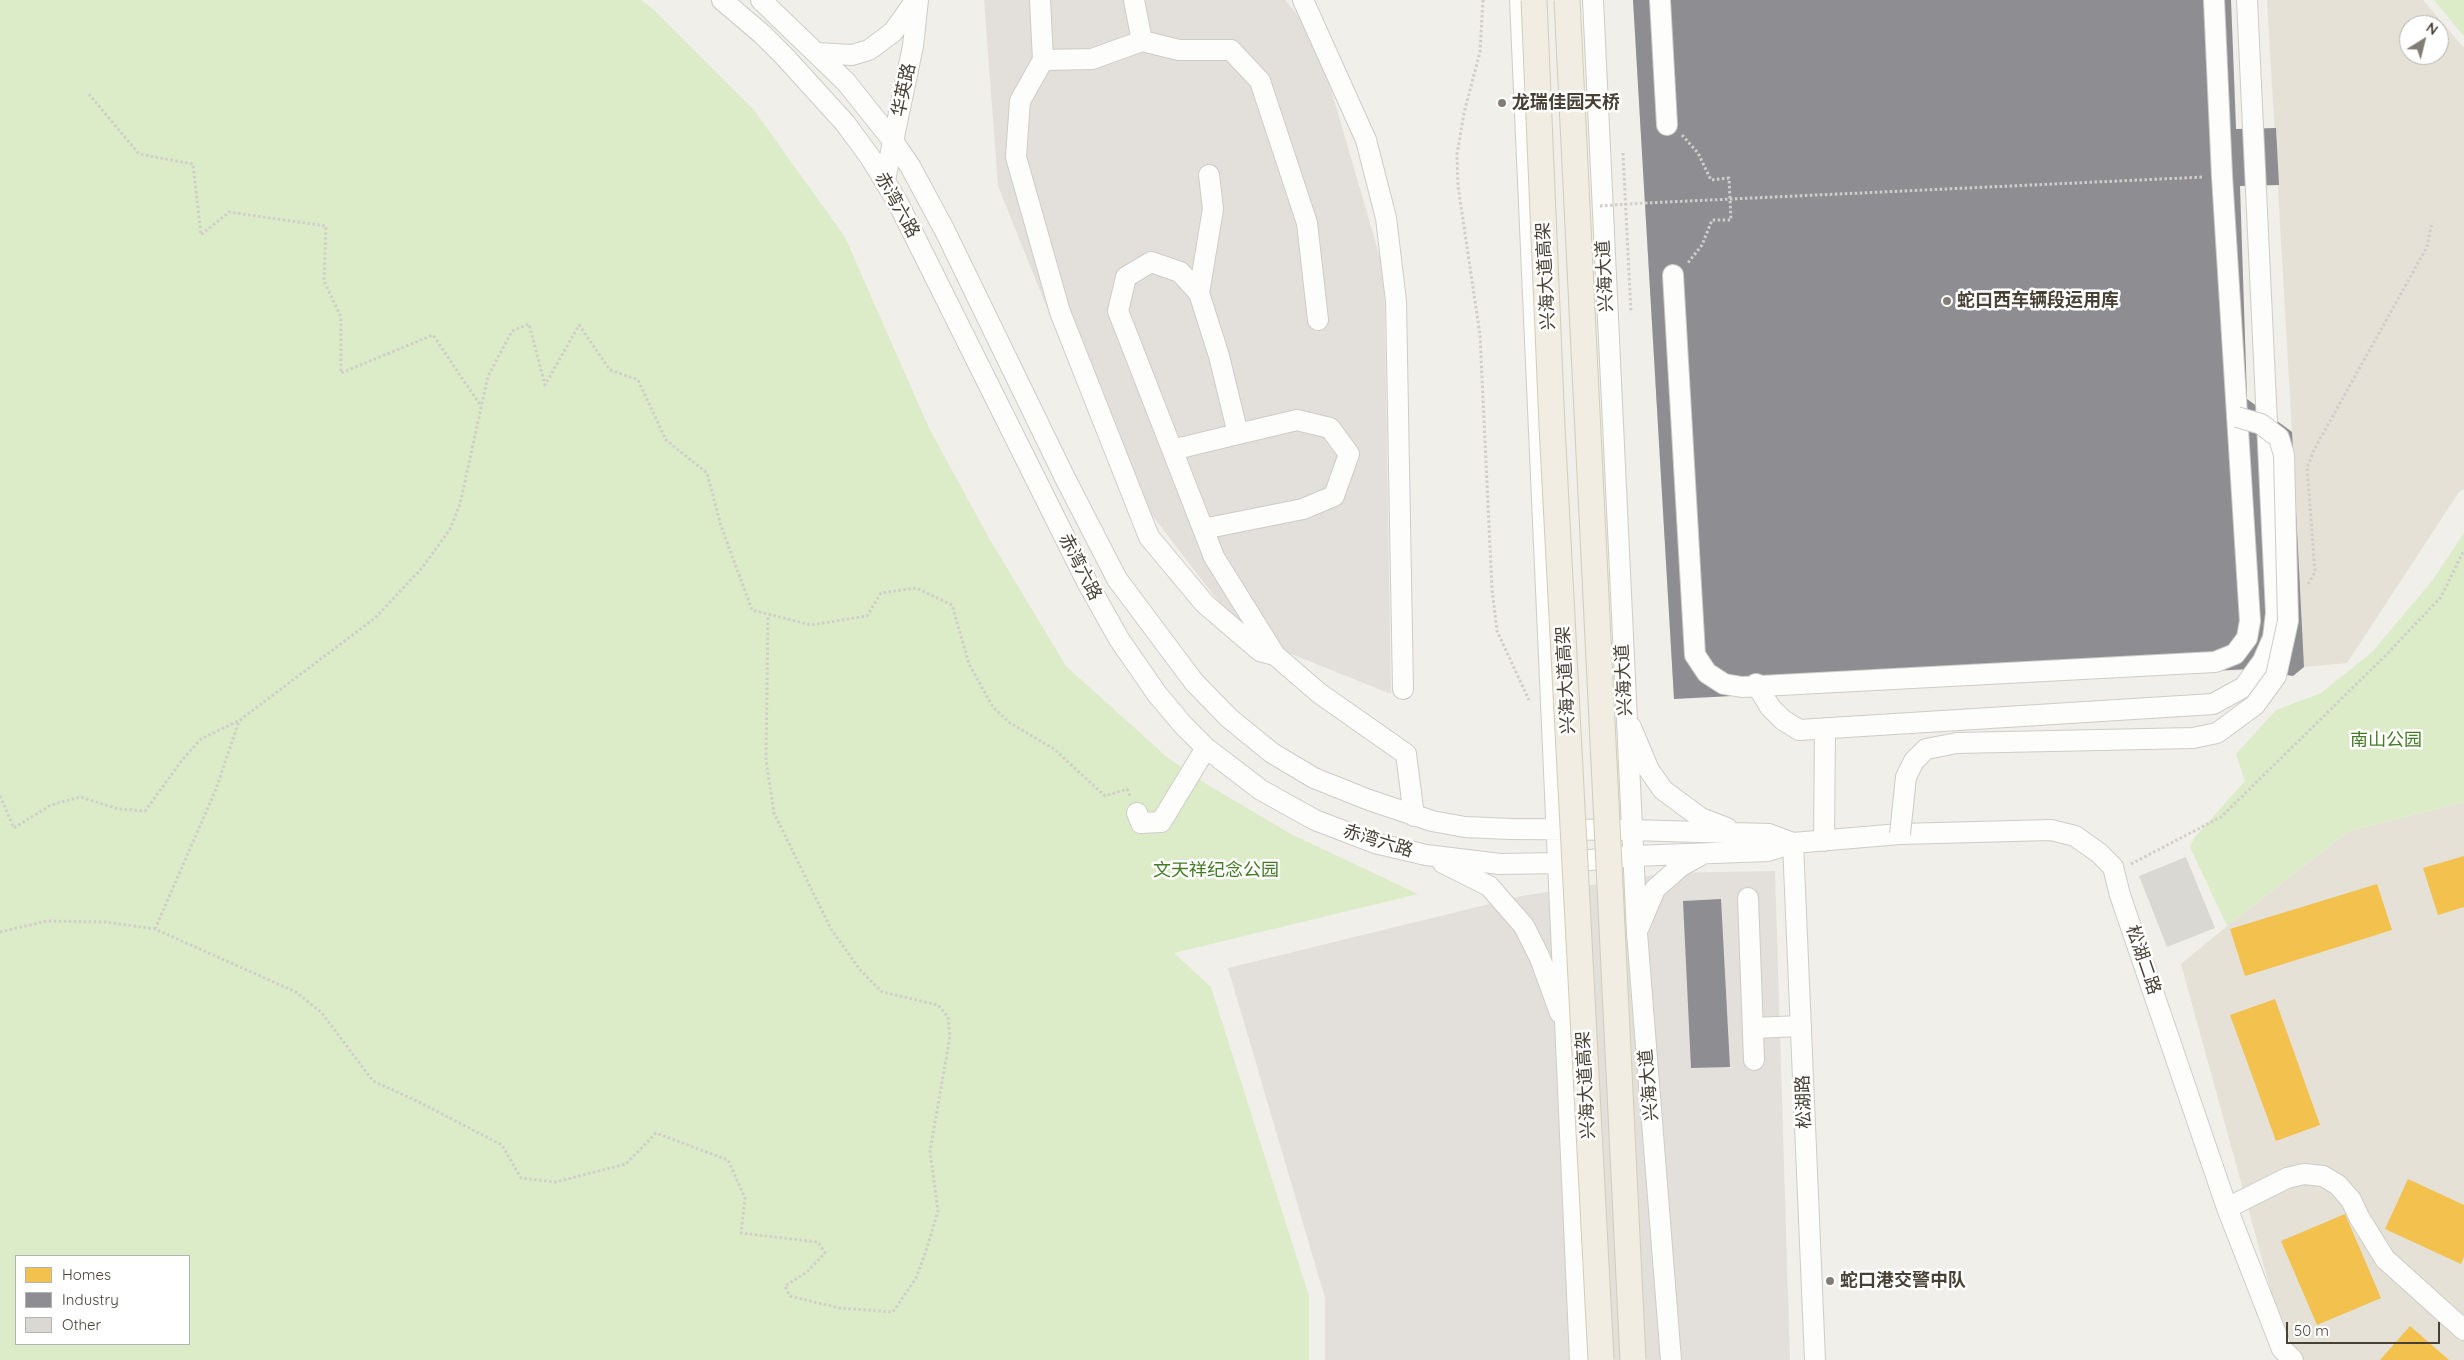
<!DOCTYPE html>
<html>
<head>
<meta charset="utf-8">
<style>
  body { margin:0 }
  #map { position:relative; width:2464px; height:1360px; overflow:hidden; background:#f0efea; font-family:Quicksand,sans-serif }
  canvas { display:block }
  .legend { position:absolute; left:15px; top:1255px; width:175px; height:90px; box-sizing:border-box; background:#fff; border:1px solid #b5b3ae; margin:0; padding:6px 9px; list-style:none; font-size:15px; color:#474035 }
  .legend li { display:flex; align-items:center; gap:10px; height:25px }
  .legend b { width:25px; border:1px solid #b5b3ae }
  .north { position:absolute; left:2399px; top:15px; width:50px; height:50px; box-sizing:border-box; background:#fff; border:1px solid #b5b3ae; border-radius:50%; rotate:36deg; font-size:14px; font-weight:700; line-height:20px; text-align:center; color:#474035 }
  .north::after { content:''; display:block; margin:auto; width:18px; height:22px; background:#827d74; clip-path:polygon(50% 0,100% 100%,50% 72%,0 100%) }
  .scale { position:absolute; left:2286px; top:1322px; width:154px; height:22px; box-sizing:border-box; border:2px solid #474035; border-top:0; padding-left:6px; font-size:15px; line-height:18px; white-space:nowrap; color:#474035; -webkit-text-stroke:4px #fff; paint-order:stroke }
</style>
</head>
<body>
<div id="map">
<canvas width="2464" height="1360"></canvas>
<ul class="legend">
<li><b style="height:14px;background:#f2c14e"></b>Homes</li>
<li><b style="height:14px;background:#8d8d92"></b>Industry</li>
<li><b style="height:14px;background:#dad8d2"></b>Other</li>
</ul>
<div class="north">N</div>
<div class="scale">50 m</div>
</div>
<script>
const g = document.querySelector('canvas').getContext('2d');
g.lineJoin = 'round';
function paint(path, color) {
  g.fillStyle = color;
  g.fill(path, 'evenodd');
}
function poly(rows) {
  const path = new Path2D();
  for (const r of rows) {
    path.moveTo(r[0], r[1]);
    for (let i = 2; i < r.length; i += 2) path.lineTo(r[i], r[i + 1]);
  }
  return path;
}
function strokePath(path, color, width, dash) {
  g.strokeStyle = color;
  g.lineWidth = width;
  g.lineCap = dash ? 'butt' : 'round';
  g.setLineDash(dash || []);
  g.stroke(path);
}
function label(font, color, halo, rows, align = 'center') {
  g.font = font + ' Quicksand,"Noto Sans SC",sans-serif';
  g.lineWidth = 5;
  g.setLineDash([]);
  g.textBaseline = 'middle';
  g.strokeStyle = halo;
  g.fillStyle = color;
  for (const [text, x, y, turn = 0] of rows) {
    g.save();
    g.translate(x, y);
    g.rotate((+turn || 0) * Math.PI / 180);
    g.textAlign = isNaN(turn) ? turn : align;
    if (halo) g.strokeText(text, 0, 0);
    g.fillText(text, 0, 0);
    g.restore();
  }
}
const residential = poly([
  [1633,0,2231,0,2247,399,2292,431,2267,0,2423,0,2464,48,2464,489,2459,492,2347,663,2304,667,1674,699],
  [2409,25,2439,25,2439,55,2409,55],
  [2464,802,2464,1360,2300,1360,2286,1346,2181,964,2227,926,2349,831]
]);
const industrial = poly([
  [984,0,1285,0,1316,38,1384,271,1391,694,1244,635,1106,455,998,186],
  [1775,871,1790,1360,1325,1360,1325,1298,1228,968,1522,896,1666,873]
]);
const green = poly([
  [0,0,641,0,652,8,754,110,845,237,929,428,989,538,1066,666,1168,758,1208,785,1291,834,1418,894,1174,953,1211,987,1309,1296,1309,1360,0,1360],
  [16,1256,189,1256,189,1344,16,1344],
  [2434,0,2464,0,2464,36,2456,27],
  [2464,533,2464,802,2349,831,2227,926,2190,847,2194,838,2245,781,2236,754,2276,710,2321,693,2372,652,2432,581]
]);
const homes = poly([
  [1688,0,1748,0,1755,131,1695,134],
  [1842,0,1895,0,1898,66,2065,61,2067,112,1847,120],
  [2131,0,2190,0,2195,110,2136,112],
  [2204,235,2211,413,2151,415,2144,237],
  [2050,240,2059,392,2007,395,2001,303,1837,312,1834,252],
  [1764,260,1772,435,1708,438,1700,263],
  [2217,466,2226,652,2023,661,2014,475,2074,472,2081,612,2164,609,2157,469],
  [1919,479,1930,668,1722,678,1712,491,1773,488,1781,625,1865,620,1858,482],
  [2464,856,2464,907,2438,915,2423,868],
  [2377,884,2392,930,2245,976,2230,929],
  [2275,999,2320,1125,2276,1141,2230,1015],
  [2408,1179,2464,1205,2464,1257,2461,1264,2385,1229],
  [2345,1214,2381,1298,2317,1325,2281,1241],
  [2410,1326,2449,1360,2380,1360]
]);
const industry = poly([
  [1633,0,2231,0,2236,129,2276,128,2279,185,2240,186,2247,399,2292,432,2304,667,2293,676,2249,669,1674,699],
  [1721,899,1730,1067,1691,1068,1683,901]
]);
const building = poly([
  [2186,857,2215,928,2167,947,2139,876]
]);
const path = poly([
  [1483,0,1480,52,1464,113,1457,154,1458,186,1480,335,1492,589,1497,631,1529,700],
  [89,94,139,154,193,164,201,235,229,212,326,226,324,281,341,317,341,373,433,335,481,406],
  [1682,135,1698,153,1711,180,1729,178,1731,220,1712,220,1702,245,1687,264],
  [1623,153,1631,313],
  [1645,203,2204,177],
  [2308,584,2315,572,2307,467,2315,448,2427,247,2432,222],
  [0,796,14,828,51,805,80,797,119,809,145,811,183,759,201,739,240,720,375,618,422,568,450,529,460,504,488,376,512,331,529,324,545,385,579,325,610,370,638,380,666,440,707,473,721,526,752,610,811,625,867,616,881,593,916,588,952,605,969,664,993,707,1010,723,1054,749,1105,796,1127,789,1130,796],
  [2131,864,2221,817,2385,656,2441,597,2464,550],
  [155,929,216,789,239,721],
  [0,932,47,921,105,922,155,929,296,992,322,1013,373,1081,417,1101,502,1145,521,1178,556,1182,626,1164,656,1133,728,1160,745,1198,741,1233,818,1242,825,1253,807,1272,785,1286,790,1296,839,1308,893,1312,916,1278,926,1251,938,1211,930,1151,950,1036,948,1017,938,1005,882,992,860,970,831,929,774,813,766,760,768,615]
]);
const minor = poly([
  [722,0,762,34,785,57,845,123,870,157,898,203,1087,582,1119,639,1157,694,1183,725,1206,748,1261,790,1315,820,1375,843,1426,855,1500,864,1558,863,1633,856,1768,851,1793,843,1900,834,2051,830,2075,836,2099,853,2113,867,2120,895,2227,1208,2282,1349,2293,1360],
  [761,0,846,82,893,141,910,166,944,229,1065,478,1117,579,1194,682,1229,718,1272,753,1314,778,1369,800,1432,821,1465,827,1511,829,1631,830,1769,834,1793,843],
  [1040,0,1043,60,1020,101,1016,157,1060,312,1149,537,1205,604,1260,651,1275,655],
  [1134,0,1142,41,1179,50,1231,50,1260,81,1307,223,1318,320],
  [1303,0,1366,140,1386,218,1396,301,1403,689],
  [1520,0,1580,1360],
  [1593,0,1637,933,1671,1360],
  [1660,0,1667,125],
  [817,53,852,55,869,50,893,32,916,0],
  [1043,60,1092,59,1142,41],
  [885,180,913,46,918,0],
  [1673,275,1695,655,1707,673,1724,684,1742,687,2215,662,2235,654,2247,638,2250,621,2222,176,2214,0],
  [1199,293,1213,209,1209,175],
  [1172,450,1238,434],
  [1203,529,1303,509,1334,496,1349,454,1330,428,1297,420,1238,434,1219,356,1199,293,1180,272,1151,262,1126,277,1118,311,1214,557,1275,655,1319,693,1406,754,1414,816],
  [1756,684,1770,707,1783,720,1799,730,2213,704,2244,687,2263,661,2273,638,2276,613,2247,0],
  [1631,727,1649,770,1663,790,1701,818,1727,828],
  [1137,813,1141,823,1161,822,1206,748],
  [1824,841,1825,728],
  [1793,843,1815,1360],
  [1443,863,1489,886,1524,926,1540,958,1560,1013],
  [1748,898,1754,1060],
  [1639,927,1655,889,1681,866,1701,855],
  [1753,1028,1801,1026],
  [2227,1208,2287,1178,2304,1174,2323,1176,2338,1185,2351,1200,2359,1217,2385,1259,2464,1330]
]);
const pathBridge = poly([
  [1600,206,1645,203]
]);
const minorBridge = poly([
  [1900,834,1906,777,1914,761,1926,749,1957,743,2193,738,2217,733,2255,705,2276,676,2288,621,2284,455,2279,438,2261,424,2237,417]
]);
const majorBridge = poly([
  [1534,0,1552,426,1601,1360],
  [1567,0,1633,1360]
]);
const markers = [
  [1502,103,5,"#827d74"],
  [1947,301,5,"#827d74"],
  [1830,1281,5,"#827d74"]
];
const streetNames = [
  ["华英路",904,90,-78],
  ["赤湾六路",897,205,61],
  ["兴海大道高架",1546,276,-93],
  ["兴海大道",1605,276,-93],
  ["赤湾六路",1080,567,63],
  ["兴海大道高架",1566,680,-93],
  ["兴海大道",1624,680,-93],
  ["赤湾六路",1378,841,17],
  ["松湖二路",2143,960,71],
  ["兴海大道高架",1586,1085,-93],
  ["兴海大道",1649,1085,-95],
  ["松湖路",1804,1102,-92]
];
const poiNames = [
  ["龙瑞佳园天桥",1512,103],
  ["蛇口西车辆段运用库",1957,301],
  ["蛇口港交警中队",1840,1281]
];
const parkNames = [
  ["南山公园",2386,741],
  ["文天祥纪念公园",1216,871]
];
paint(residential, '#e5e1d7');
paint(industrial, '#e3e0db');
paint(green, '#ddecc8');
paint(homes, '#f2c14e');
paint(industry, '#8d8d92');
paint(building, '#dad8d2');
strokePath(minor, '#ceccc7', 22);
strokePath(path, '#d1ceca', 3, [2.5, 2.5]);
strokePath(minor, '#fdfdfc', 20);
strokePath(minorBridge, '#ceccc7', 22, []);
strokePath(majorBridge, '#d3ccb6', 27, []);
strokePath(pathBridge, '#d1ceca', 3, [2.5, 2.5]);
strokePath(minorBridge, '#fdfdfc', 20);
strokePath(majorBridge, '#f1ede3', 25);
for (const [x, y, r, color] of markers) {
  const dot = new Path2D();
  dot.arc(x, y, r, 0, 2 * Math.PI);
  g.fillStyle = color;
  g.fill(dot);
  strokePath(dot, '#fff', 2);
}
label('18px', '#474035', '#fff', streetNames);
label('bold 18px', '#474035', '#fff', poiNames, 'left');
label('18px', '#447c25', '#fff', parkNames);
</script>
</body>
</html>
